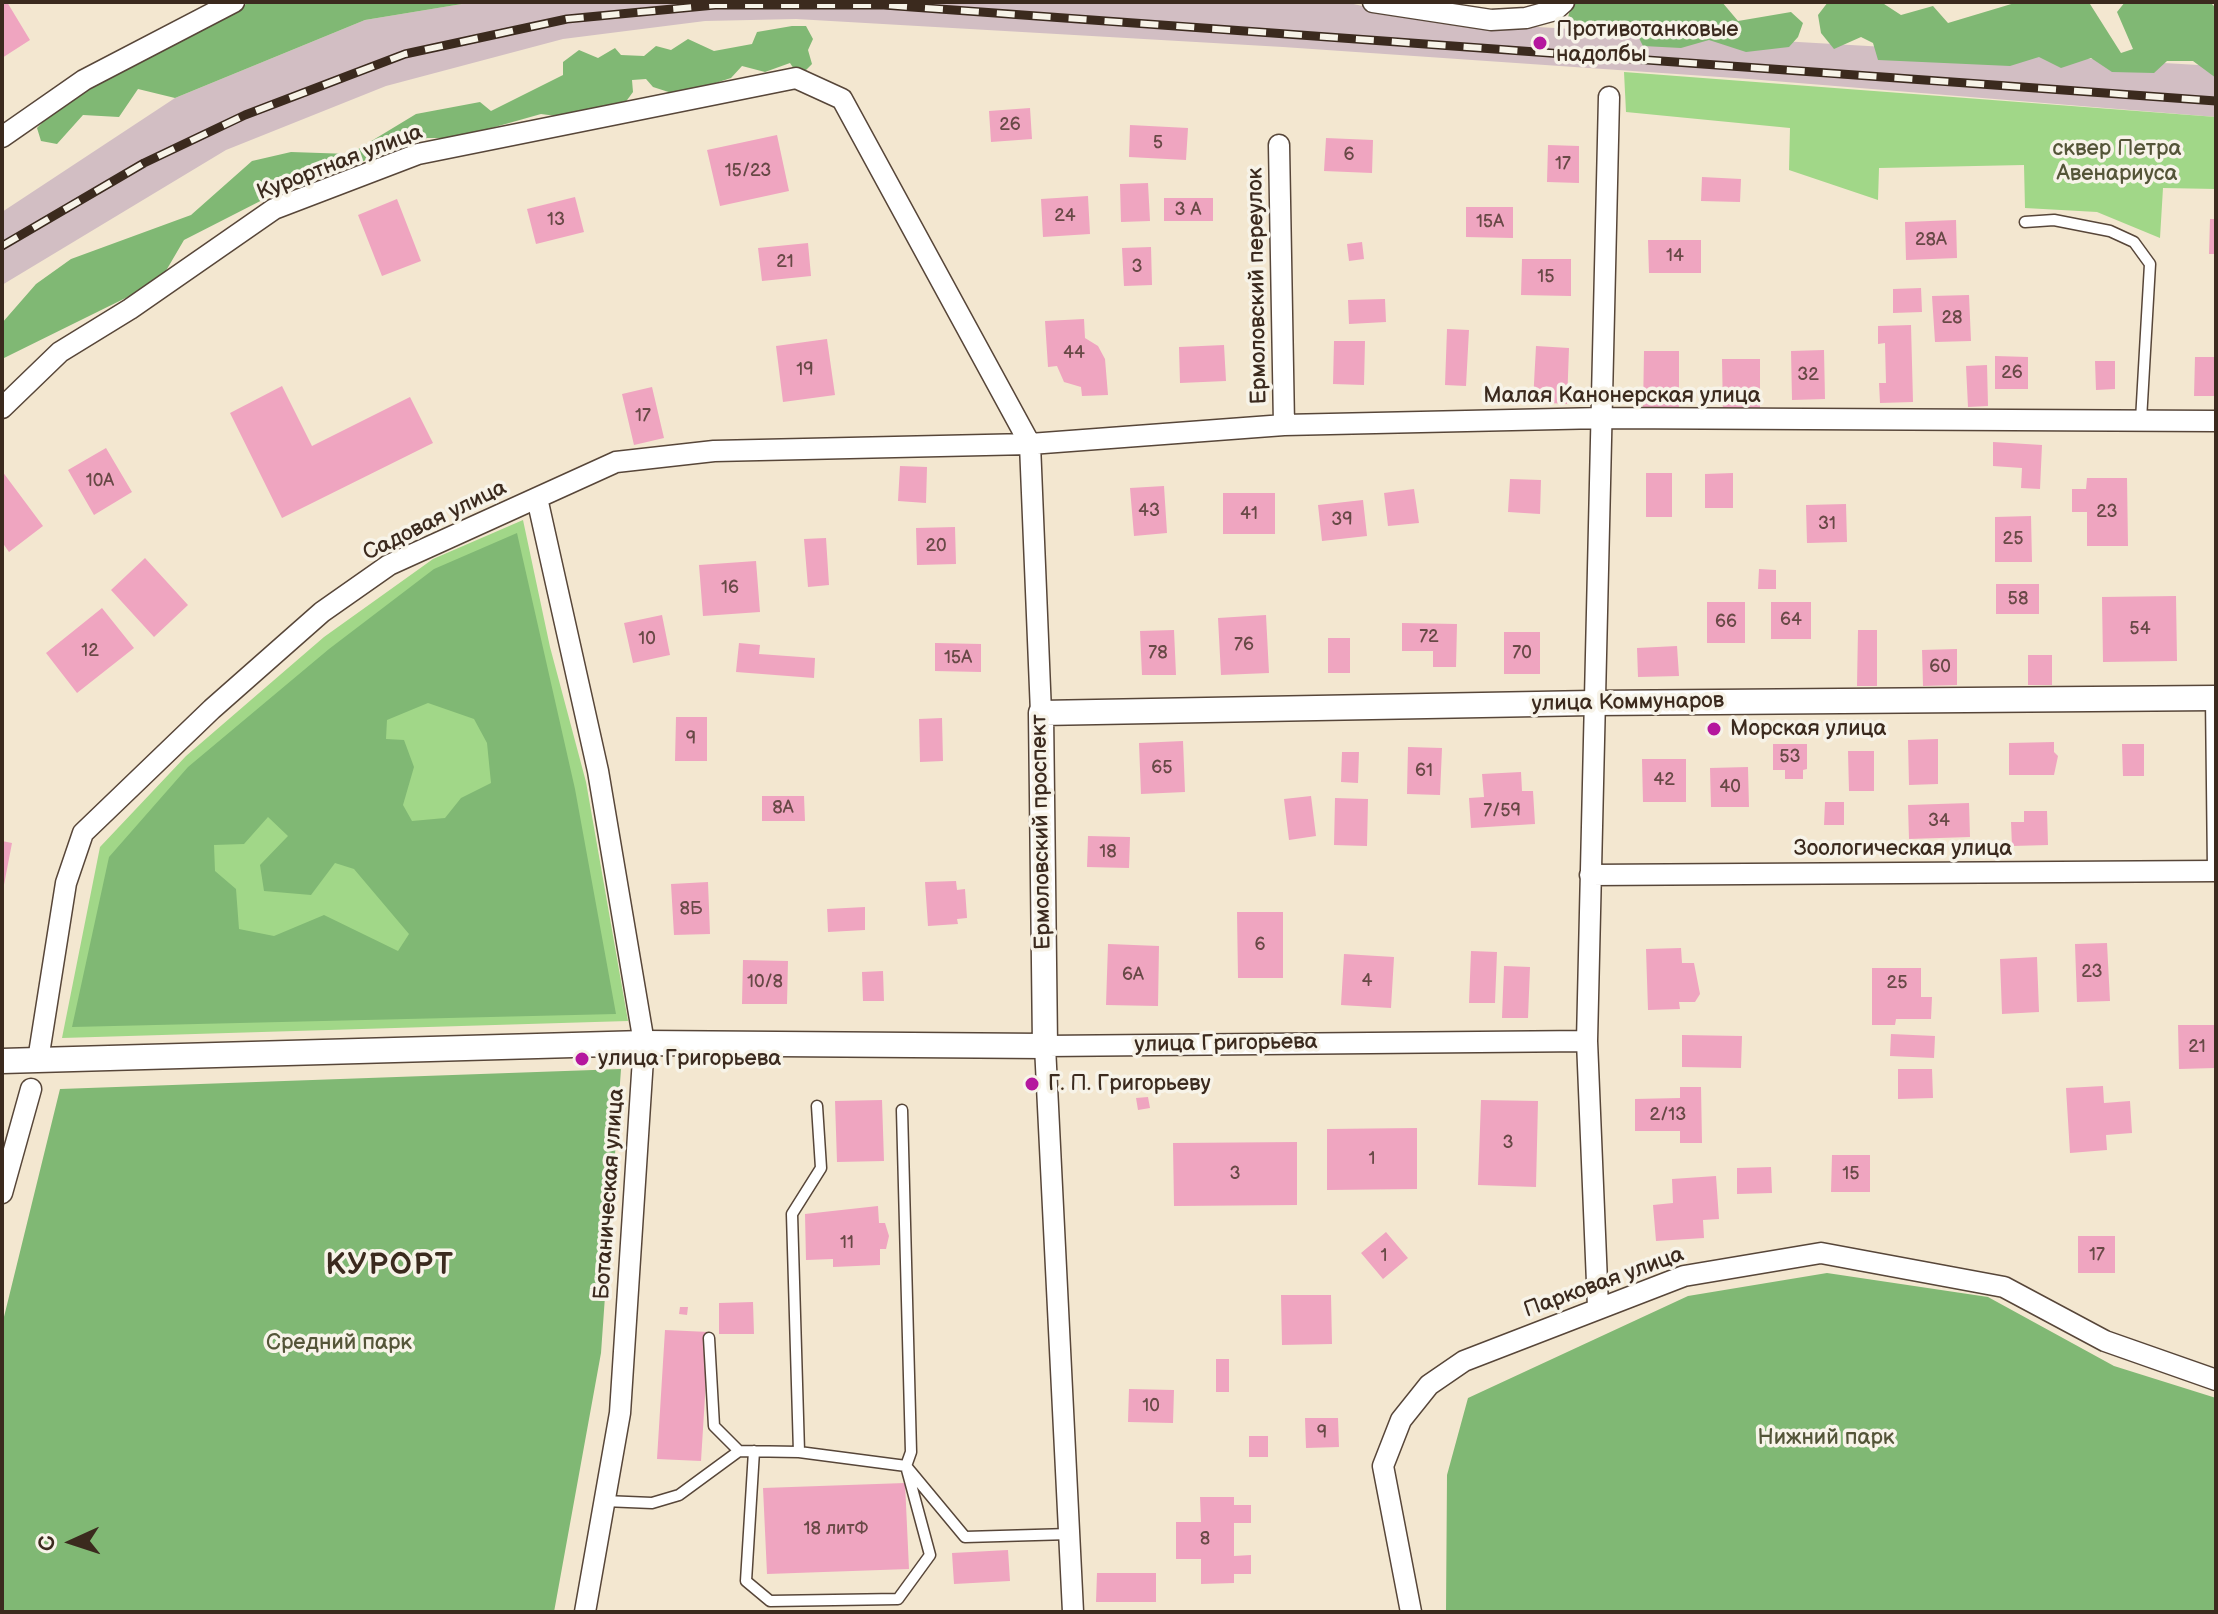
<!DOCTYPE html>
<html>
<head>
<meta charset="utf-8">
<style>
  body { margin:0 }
  #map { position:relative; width:2218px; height:1614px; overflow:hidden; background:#f3e7d0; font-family:"Balsamiq Sans",sans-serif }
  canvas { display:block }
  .frame { position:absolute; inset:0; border:4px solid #3b2a1e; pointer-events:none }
  .north { position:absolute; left:32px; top:1502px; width:80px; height:80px; -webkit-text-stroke:6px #f7f3e8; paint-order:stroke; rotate:267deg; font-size:22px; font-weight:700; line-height:32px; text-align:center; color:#3b2a1e }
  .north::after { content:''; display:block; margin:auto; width:28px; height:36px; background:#3b2a1e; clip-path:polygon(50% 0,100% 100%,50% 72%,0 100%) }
</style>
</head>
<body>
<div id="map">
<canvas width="2218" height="1614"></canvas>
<div class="frame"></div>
<div class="north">С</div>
</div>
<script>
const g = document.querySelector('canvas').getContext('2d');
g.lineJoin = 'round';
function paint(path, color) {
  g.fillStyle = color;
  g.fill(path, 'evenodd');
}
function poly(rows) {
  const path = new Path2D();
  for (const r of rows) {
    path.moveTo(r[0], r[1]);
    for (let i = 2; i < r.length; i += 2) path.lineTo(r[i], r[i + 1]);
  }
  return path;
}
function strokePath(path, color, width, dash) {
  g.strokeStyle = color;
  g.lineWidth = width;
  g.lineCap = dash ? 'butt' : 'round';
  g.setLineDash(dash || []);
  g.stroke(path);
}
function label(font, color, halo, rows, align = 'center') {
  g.font = font + ' "Balsamiq Sans",sans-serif';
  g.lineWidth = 7;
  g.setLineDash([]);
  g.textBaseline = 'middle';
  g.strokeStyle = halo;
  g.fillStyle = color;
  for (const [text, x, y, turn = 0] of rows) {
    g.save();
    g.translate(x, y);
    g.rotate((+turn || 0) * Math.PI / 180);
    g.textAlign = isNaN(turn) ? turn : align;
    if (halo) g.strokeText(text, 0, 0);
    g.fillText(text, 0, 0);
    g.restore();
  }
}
const industrial = poly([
  [474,2,1344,2,1433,21,2216,66,2216,117,1749,79,1283,47,796,19,705,21,563,39,386,86,226,150,2,285,2,212,175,98,365,20]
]);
const green = poly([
  [1624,72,2216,117,2216,189,2163,188,2160,238,2097,212,2025,208,2024,165,1879,168,1878,200,1789,170,1790,128,1626,112],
  [523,520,550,647,586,782,628,1021,62,1038,100,847,186,756,324,637,433,559]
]);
const forest = poly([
  [250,2,474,2,365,20,175,98,138,89,119,117,83,115,57,144,41,141,37,128,59,105],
  [1578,2,1722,2,1738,21,1791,12,1803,23,1798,37,1789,47,1746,52,1709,40,1681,48,1643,46,1634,28,1600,35,1581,34,1567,22,1571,5],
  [1828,2,1881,2,1901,15,1933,6,1948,23,2018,2,2090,4,2121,53,2133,49,2117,12,2125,2,2210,2,2216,8,2216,78,2193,61,2167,61,2154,73,2112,72,2091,58,2061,68,2039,57,2010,66,1878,60,1873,43,1861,37,1834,49,1821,33,1818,15],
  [792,26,806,26,813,39,808,50,812,64,805,71,796,72,790,63,765,72,742,66,731,78,678,95,653,87,646,79,632,80,633,92,619,111,571,118,541,114,456,138,427,138,278,192,184,240,160,281,2,359,2,323,36,284,71,259,191,215,252,161,291,152,350,154,416,114,480,102,491,111,563,75,563,62,579,50,598,58,615,48,621,55,644,56,656,46,671,50,688,39,714,51,752,44,757,32],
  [517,533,575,789,616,1014,72,1027,109,857,188,767,329,649,434,569],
  [428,703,474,719,487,743,491,783,461,798,445,818,412,821,403,805,414,767,404,740,386,739,387,720],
  [268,817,288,836,260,865,264,891,311,895,335,863,354,869,409,934,398,951,324,915,274,936,239,929,236,889,215,871,214,845,244,844],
  [621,1069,601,1353,554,1612,2,1612,2,1325,60,1089],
  [1827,1273,1988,1297,2114,1366,2216,1398,2216,1612,1446,1612,1447,1475,1468,1398,1688,1296]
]);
const building = poly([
  [2,2,7,2,30,40,2,58],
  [1030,108,1032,139,991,142,989,111],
  [1130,125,1188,128,1186,160,1129,157],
  [777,135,789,191,720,206,707,150],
  [1326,138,1373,140,1372,173,1324,171],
  [1548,145,1579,146,1579,183,1547,182],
  [1702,177,1741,179,1740,202,1701,201],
  [1148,183,1150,221,1121,222,1120,184],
  [1088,196,1090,234,1043,237,1041,199],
  [575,197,584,232,536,244,527,209],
  [1164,198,1213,198,1213,221,1164,221],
  [397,199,421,261,382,276,358,215],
  [1466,207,1513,207,1513,238,1466,237],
  [2210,219,2216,219,2216,254,2209,254],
  [1956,220,1957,258,1906,260,1905,222],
  [1648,240,1701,240,1701,273,1649,273],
  [1362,242,1364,259,1349,261,1347,244],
  [808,243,811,276,762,281,758,248],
  [1151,247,1152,285,1124,286,1122,248],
  [1522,259,1571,259,1571,296,1521,295],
  [1921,288,1922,312,1893,313,1893,289],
  [1969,295,1971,341,1935,342,1932,296],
  [1385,299,1386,322,1349,324,1348,300],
  [1084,319,1085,338,1098,346,1105,359,1108,395,1082,396,1081,387,1064,382,1057,366,1048,367,1045,321],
  [1911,325,1913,402,1880,403,1879,383,1886,383,1885,343,1878,344,1878,326],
  [1447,329,1469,330,1466,386,1445,385],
  [827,339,835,395,783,402,776,346],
  [1334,341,1365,341,1364,385,1333,384],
  [1224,345,1226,381,1180,383,1179,347],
  [1536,346,1569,348,1567,404,1533,402],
  [1824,350,1825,399,1792,400,1791,351],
  [1644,351,1679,351,1679,410,1643,410],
  [1995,356,2028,357,2028,389,1995,389],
  [2195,357,2216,357,2216,396,2194,396],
  [1722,359,1760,359,1760,412,1723,413],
  [2095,361,2115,361,2115,389,2096,390],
  [1987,365,1988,406,1968,407,1966,366],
  [282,386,312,446,410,397,433,443,282,518,230,413],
  [652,387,664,438,634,445,622,394],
  [1993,442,2042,445,2040,489,2021,488,2022,468,1993,466],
  [106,448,132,492,94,515,68,470],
  [900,466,927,467,926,503,898,501],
  [2,471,43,526,9,552,2,542],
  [1646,473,1672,473,1672,517,1646,517],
  [1733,473,1733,508,1705,508,1705,474],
  [2087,478,2127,478,2128,546,2087,546,2087,512,2072,512,2072,489,2086,489],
  [1510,479,1541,480,1540,514,1508,512],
  [1164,486,1167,533,1134,536,1130,488],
  [1414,489,1419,523,1388,526,1384,493],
  [1223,493,1275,493,1275,534,1223,534],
  [1363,500,1367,536,1322,541,1318,505],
  [1846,504,1847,542,1807,543,1806,505],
  [2031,516,2032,562,1995,562,1995,517],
  [955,527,956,564,917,565,916,528],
  [826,538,829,585,808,587,804,539],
  [145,558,188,605,154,637,111,590],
  [756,561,760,612,703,616,699,565],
  [1759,569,1776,570,1776,589,1758,589],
  [1996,584,2039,584,2039,614,1996,614],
  [2176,596,2177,661,2103,662,2102,597],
  [1707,602,1745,602,1745,643,1707,643],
  [1771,602,1811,602,1811,639,1771,639],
  [102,608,134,648,77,693,46,653],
  [662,615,670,655,633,663,624,623],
  [1266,615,1269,673,1221,675,1218,618],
  [1402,623,1457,624,1456,667,1433,667,1433,651,1402,651],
  [1174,630,1176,675,1142,675,1140,631],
  [1858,630,1877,630,1877,686,1857,686],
  [1504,632,1540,632,1540,674,1504,674],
  [1328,638,1350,638,1350,673,1328,673],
  [739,643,760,645,759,654,815,658,814,678,736,672],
  [935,643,981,644,981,672,935,671],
  [1677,646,1679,676,1638,677,1637,648],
  [1957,649,1957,685,1923,686,1922,650],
  [2028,655,2052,655,2052,685,2028,685],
  [676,717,707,717,707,761,675,761],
  [942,718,943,761,920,762,919,719],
  [1938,739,1938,784,1909,785,1908,740],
  [1183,741,1185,792,1141,794,1139,743],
  [2054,742,2054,752,2058,756,2054,775,2009,775,2009,743],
  [1773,744,1807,744,1807,769,1803,770,1803,779,1785,779,1785,770,1773,770],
  [2122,744,2144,744,2144,776,2123,776],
  [1408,747,1442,748,1440,795,1407,794],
  [1848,751,1874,751,1874,791,1849,791],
  [1342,752,1359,752,1358,783,1341,782],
  [1642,759,1686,759,1686,802,1643,802],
  [1748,767,1749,807,1711,807,1710,768],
  [1521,772,1522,791,1533,791,1535,824,1471,828,1469,798,1484,797,1482,774],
  [762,796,804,796,805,821,762,821],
  [1311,796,1316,836,1289,840,1284,799],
  [1335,798,1368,799,1367,846,1334,845],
  [1825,802,1844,802,1844,825,1824,825],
  [1969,803,1970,837,1909,839,1908,805],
  [2024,811,2047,811,2048,845,2012,846,2011,822,2024,822],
  [1088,836,1130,837,1129,868,1087,867],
  [2,841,12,843,3,890,2,890],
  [956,881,957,890,965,889,967,918,957,919,958,924,928,926,925,882],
  [708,882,710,934,674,935,671,884],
  [865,907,865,930,828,932,827,909],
  [1237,912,1283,912,1283,978,1238,978],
  [2107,943,2110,1001,2077,1002,2075,944],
  [1108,944,1159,946,1158,1006,1106,1005],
  [1681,948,1682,963,1694,963,1700,994,1695,1002,1679,1002,1680,1009,1648,1010,1646,949],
  [1471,951,1497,952,1495,1003,1469,1003],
  [1344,954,1394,957,1391,1008,1341,1005],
  [2037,957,2039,1012,2002,1014,2000,959],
  [743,960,788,961,787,1004,742,1004],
  [1504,966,1530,967,1528,1018,1502,1018],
  [1872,968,1921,968,1921,997,1932,997,1931,1019,1896,1019,1895,1025,1872,1025],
  [883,971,884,1001,863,1001,862,972],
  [2178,1025,2215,1025,2215,1068,2179,1069],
  [1891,1034,1935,1036,1934,1058,1890,1056],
  [1682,1035,1742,1036,1741,1068,1682,1067],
  [1898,1069,1932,1069,1933,1098,1898,1099],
  [2103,1086,2104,1103,2130,1101,2132,1133,2106,1135,2107,1150,2070,1153,2066,1088],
  [1680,1087,1701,1087,1702,1143,1680,1143,1680,1131,1635,1131,1635,1099,1680,1098],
  [1148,1097,1150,1108,1138,1110,1136,1098],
  [882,1100,884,1161,837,1162,835,1101],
  [1481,1100,1538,1101,1536,1187,1478,1185],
  [1417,1128,1417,1189,1327,1190,1327,1129],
  [1297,1142,1297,1205,1174,1206,1173,1143],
  [1832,1155,1870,1155,1870,1192,1831,1192],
  [1771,1167,1772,1193,1737,1194,1737,1168],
  [1716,1176,1719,1219,1703,1220,1704,1238,1656,1241,1653,1205,1673,1203,1672,1179],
  [878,1206,879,1223,885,1223,889,1236,886,1249,880,1249,880,1265,833,1267,833,1259,806,1260,805,1214],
  [1386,1232,1408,1258,1383,1279,1361,1253],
  [2078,1236,2115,1236,2115,1273,2078,1273],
  [1281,1295,1331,1295,1332,1344,1282,1345],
  [753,1302,754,1334,719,1334,719,1303],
  [680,1307,688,1307,687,1315,679,1314],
  [665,1330,709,1332,701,1461,657,1459],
  [1216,1359,1229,1359,1229,1392,1216,1392],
  [1129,1389,1174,1390,1173,1423,1128,1422],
  [1305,1418,1338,1418,1339,1447,1306,1448],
  [1249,1436,1268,1436,1268,1457,1249,1457],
  [905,1483,909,1569,767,1574,763,1488],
  [1200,1497,1234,1497,1234,1505,1251,1505,1251,1523,1234,1523,1234,1556,1251,1555,1251,1574,1234,1574,1234,1583,1201,1584,1201,1559,1176,1559,1176,1522,1201,1522],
  [1008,1550,1010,1581,954,1584,952,1553],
  [1097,1573,1156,1573,1156,1602,1096,1602]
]);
const service = poly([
  [2025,222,2054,220,2110,231,2134,242,2150,264,2141,420],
  [2211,698,2213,871],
  [709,1338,714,1426,739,1451,799,1452,906,1466,965,1537,1070,1534],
  [754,1451,746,1581,770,1601,898,1599,930,1555,906,1466,911,1452,902,1110],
  [799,1452,792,1214,821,1168,817,1106],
  [604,1501,652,1503,679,1495,739,1451]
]);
const minor = poly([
  [1373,2,1491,20,1526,18,1555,10,1564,2],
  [2,137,84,80,234,2],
  [1279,145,1284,425],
  [2,408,60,352,130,309,274,209,418,154,796,78,842,99,1030,444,1041,713],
  [537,498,598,771,644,1043,620,1413,585,1612],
  [1590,875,2216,871],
  [38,1060,66,883,83,833,212,709,322,612,389,565,616,462,714,451,1030,444,1284,425,1603,418,2216,421],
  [2,1193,31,1089],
  [1598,1307,1587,1041,1609,97],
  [1073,1612,1045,1046,1587,1041],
  [1411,1612,1383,1466,1401,1420,1429,1385,1464,1361,1684,1276,1821,1253,2004,1287,2105,1341,2216,1380]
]);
const tertiary = poly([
  [2,1061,644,1043,1045,1046,1041,713,1592,703,2216,698]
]);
const rail = poly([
  [2,246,144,163,245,115,405,54,567,19,715,5,884,5,2216,101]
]);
const markers = [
  [1540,43,8,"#b5179e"],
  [1714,729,8,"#b5179e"],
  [582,1059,8,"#b5179e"],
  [1032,1084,8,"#b5179e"]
];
const numberNames = [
  ["26",1010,125],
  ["5",1158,143],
  ["6",1349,155],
  ["17",1563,164],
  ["15/23",748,171],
  ["3 А",1188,210],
  ["24",1065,216],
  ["13",556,220],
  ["15А",1490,222],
  ["28А",1931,240],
  ["14",1675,256],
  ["21",785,262],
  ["3",1137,267],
  ["15",1546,277],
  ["28",1952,318],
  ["44",1074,353],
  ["19",805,370],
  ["26",2012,373],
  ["32",1808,375],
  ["17",643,416],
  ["10А",100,481],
  ["43",1149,511],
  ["23",2107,512],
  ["41",1249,514],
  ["39",1342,520],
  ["31",1827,524],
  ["25",2013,539],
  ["20",936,546],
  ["16",730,588],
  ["58",2018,599],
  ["64",1791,620],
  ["66",1726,622],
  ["54",2140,629],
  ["72",1429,637],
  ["10",647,639],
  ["76",1244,645],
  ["12",90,651],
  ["78",1158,653],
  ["70",1522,653],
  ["15А",958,658],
  ["60",1940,667],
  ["9",691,739],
  ["53",1790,757],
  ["65",1162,768],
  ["61",1424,771],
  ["42",1664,780],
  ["40",1730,787],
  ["8А",783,808],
  ["7/59",1502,811],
  ["34",1939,821],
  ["18",1108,852],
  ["8Б",691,909],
  ["6",1260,945],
  ["23",2092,972],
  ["6А",1133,975],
  ["4",1367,981],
  ["10/8",765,982],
  ["25",1897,983],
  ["21",2197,1047],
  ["2/13",1668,1115],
  ["3",1508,1143],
  ["1",1372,1159],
  ["3",1235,1174],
  ["15",1851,1174],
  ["11",847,1243],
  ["17",2097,1255],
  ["1",1384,1256],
  ["10",1151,1406],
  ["9",1322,1433],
  ["18 литФ",836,1529],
  ["8",1205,1539]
];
const poiNames = [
  ["Противотанковые",1556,30],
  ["надолбы",1556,55],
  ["Морская улица",1730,729],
  ["улица Григорьева",598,1059],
  ["Г. П. Григорьеву",1048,1084]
];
const parkNames = [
  ["сквер Петра",2117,149],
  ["Авенариуса",2117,174],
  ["Средний парк",339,1343],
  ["Нижний парк",1826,1438]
];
const streetNames = [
  ["Курортная улица",340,163,-21],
  ["Ермоловский переулок",1258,286,-91],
  ["Малая Канонерская улица",1622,396],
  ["Садовая улица",435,521,-26],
  ["улица Коммунаров",1628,703,-1],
  ["Ермоловский проспект",1042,832,-91],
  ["Зоологическая улица",1903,849],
  ["улица Григорьева",1226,1044,-1],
  ["Ботаническая улица",610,1194,-86],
  ["Парковая улица",1604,1283,-20]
];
const districtNames = [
  ["КУРОРТ",390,1266]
];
paint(industrial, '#d2bec3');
paint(green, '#a1d788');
paint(forest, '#80b874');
paint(building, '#efa5c0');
strokePath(service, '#574639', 13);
strokePath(minor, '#574639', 23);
strokePath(tertiary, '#574639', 27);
strokePath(service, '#fff', 10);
strokePath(minor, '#fff', 20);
strokePath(tertiary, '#fff', 24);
strokePath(rail, '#3b2a1e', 9);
strokePath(rail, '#f7f3e8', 6, [18]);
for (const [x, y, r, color] of markers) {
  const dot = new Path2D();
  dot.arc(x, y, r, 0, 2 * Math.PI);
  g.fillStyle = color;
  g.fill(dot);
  strokePath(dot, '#f7f3e8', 3);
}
label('18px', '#684946', null, numberNames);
label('22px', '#3b2a1e', '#f7f3e8', poiNames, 'left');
label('22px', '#545538', '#f7f3e8', parkNames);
label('22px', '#3b2a1e', '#f7f3e8', streetNames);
g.letterSpacing = '2px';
label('bold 30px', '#3b2a1e', '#f7f3e8', districtNames);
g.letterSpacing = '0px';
</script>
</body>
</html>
